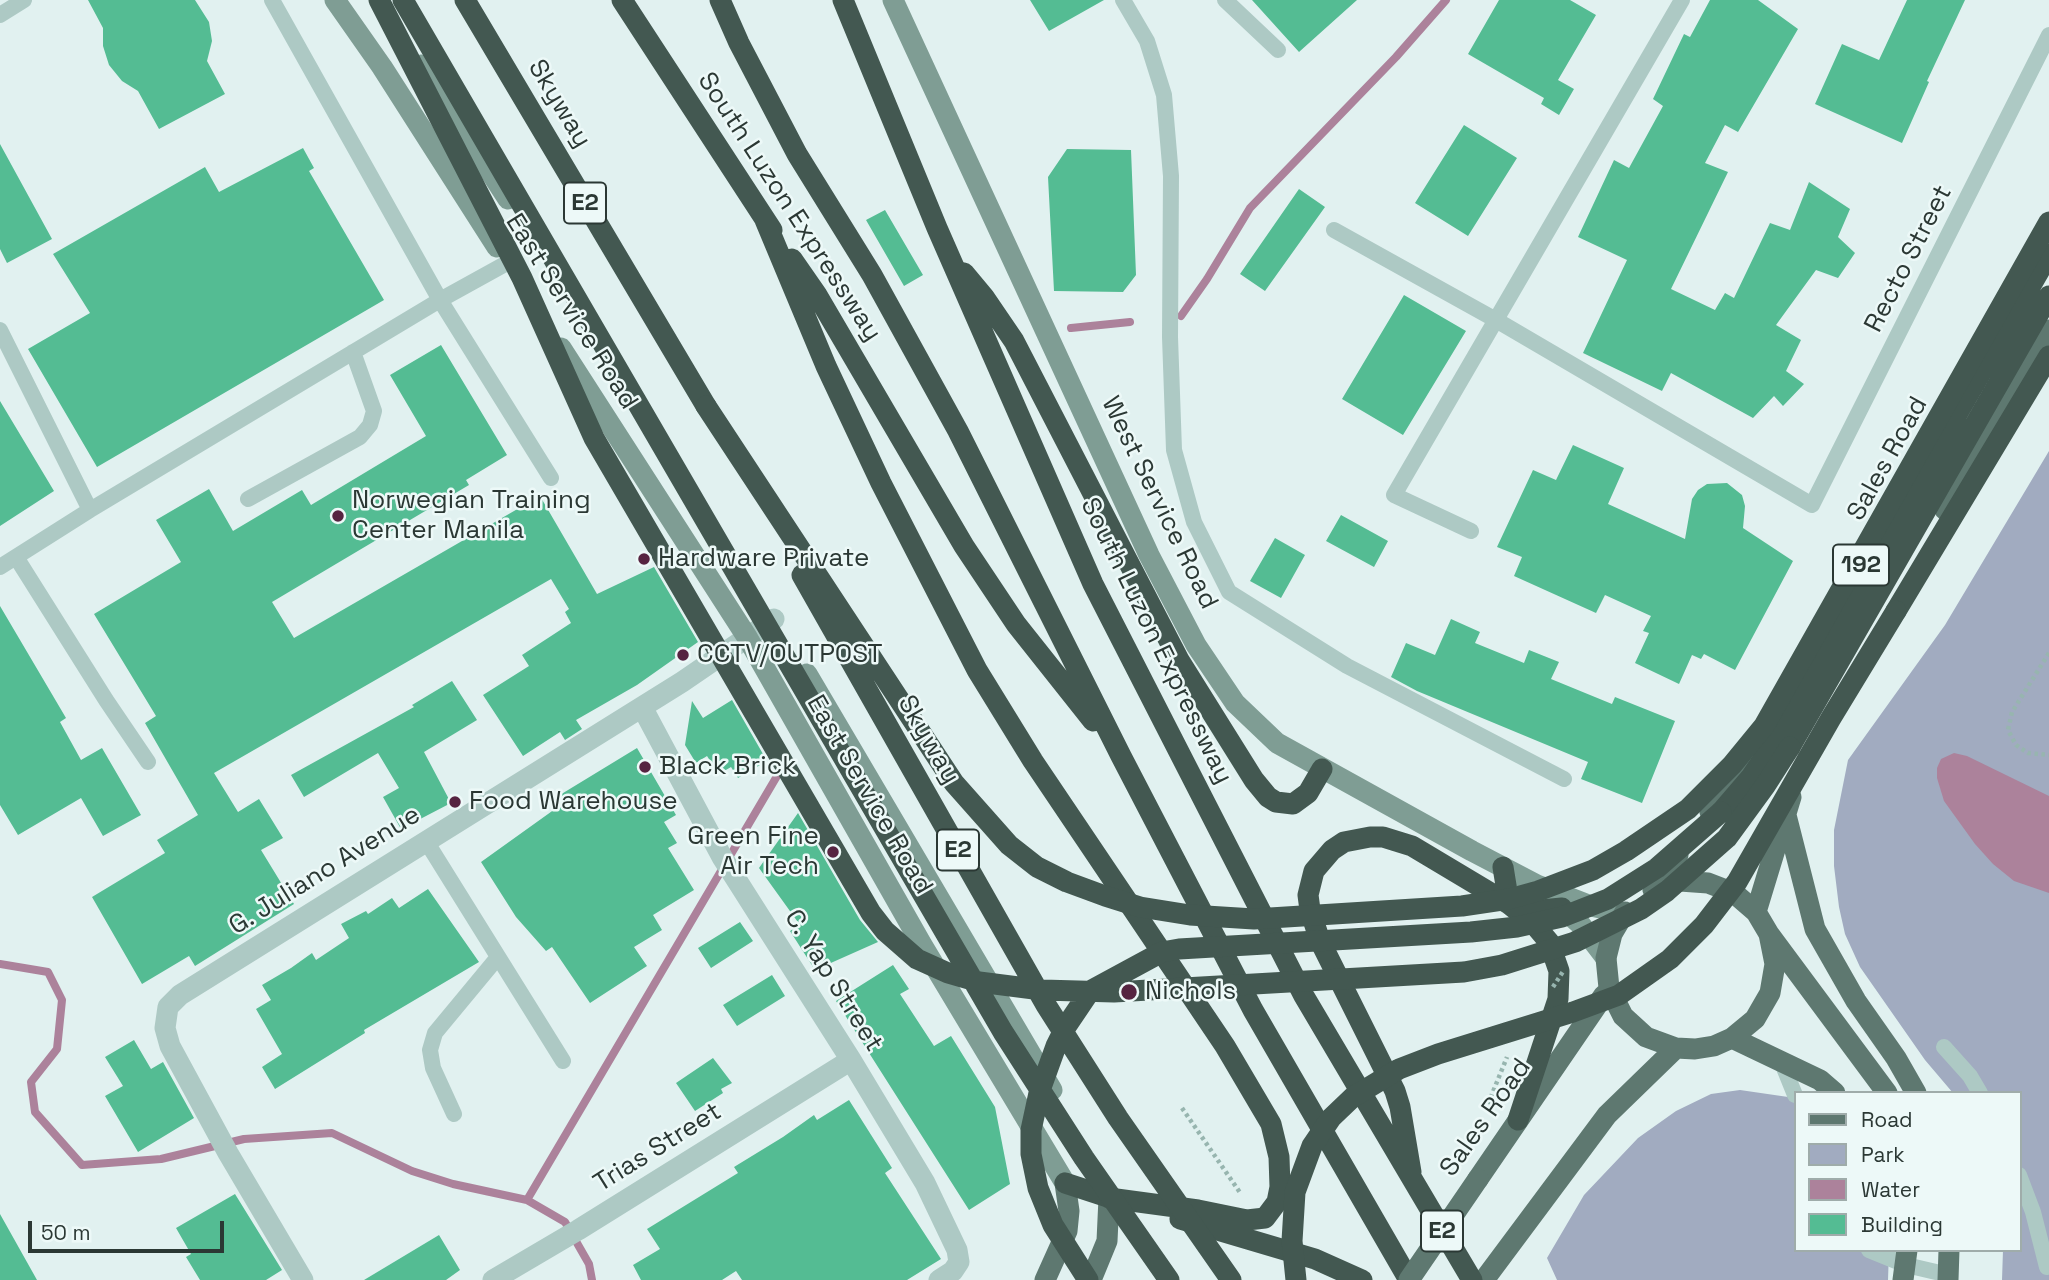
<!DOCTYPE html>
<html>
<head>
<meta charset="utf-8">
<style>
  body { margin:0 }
  #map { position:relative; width:2049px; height:1280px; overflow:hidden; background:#e1f1f0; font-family:"Space Grotesk",sans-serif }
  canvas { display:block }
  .legend { position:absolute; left:1794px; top:1091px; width:228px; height:161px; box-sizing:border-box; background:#edf9f8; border:2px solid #9facaa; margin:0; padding:9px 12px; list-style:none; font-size:21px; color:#2b3834 }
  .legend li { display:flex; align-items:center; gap:14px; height:35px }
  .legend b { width:35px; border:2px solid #9facaa }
  .scale { position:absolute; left:28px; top:1221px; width:196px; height:32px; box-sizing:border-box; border:4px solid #2b3834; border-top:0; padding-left:9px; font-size:21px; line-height:24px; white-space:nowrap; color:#2b3834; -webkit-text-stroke:5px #edf9f8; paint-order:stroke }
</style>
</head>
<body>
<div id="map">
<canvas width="2049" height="1280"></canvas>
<ul class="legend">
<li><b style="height:9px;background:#5e7870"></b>Road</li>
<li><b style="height:19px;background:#a1abc0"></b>Park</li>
<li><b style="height:19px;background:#ac829b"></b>Water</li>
<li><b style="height:19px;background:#54bc93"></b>Building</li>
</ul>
<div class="scale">50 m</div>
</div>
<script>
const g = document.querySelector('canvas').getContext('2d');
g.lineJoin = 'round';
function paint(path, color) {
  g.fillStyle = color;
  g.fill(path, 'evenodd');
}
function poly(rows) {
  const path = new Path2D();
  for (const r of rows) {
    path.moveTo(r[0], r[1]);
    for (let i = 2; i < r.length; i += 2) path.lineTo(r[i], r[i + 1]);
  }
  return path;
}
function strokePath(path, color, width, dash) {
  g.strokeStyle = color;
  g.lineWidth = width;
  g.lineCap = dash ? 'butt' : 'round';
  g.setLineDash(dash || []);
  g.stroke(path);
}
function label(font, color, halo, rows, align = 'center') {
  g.font = font + ' "Space Grotesk",sans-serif';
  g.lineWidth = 5;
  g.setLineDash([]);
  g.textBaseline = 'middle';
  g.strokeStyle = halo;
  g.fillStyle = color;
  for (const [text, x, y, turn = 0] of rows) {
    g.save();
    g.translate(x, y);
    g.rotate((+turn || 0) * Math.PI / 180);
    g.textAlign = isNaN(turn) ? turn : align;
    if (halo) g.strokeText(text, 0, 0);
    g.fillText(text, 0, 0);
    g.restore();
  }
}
const green = poly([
  [2049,451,2049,1280,2002,1280,2003,1250,2019,1250,2019,1093,1953,1093,1925,1060,1860,967,1845,934,1839,907,1834,866,1834,830,1848,760,1945,625],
  [1740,1090,1795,1098,1795,1250,1889,1250,1888,1280,1557,1280,1547,1258,1584,1195,1638,1138,1676,1111,1711,1094]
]);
const water = poly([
  [1954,753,1967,756,2049,796,2049,893,2014,881,1993,864,1975,844,1944,801,1937,778,1937,768,1941,759]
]);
const stream = poly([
  [1181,316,1207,279,1250,208,1396,57,1446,0],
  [1071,328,1130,322],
  [0,964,48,972,62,1000,57,1049,31,1082,35,1112,82,1165,161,1159,244,1139,332,1133,412,1171,453,1184,527,1200,565,1222,589,1264,592,1280],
  [527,1200,780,771]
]);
const building = poly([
  [88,0,195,0,209,22,212,41,207,61,225,94,159,129,138,91,122,81,109,65,103,46,103,28],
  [1030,0,1104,0,1049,31],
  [1252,0,1357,0,1299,52],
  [1499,0,1570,0,1596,15,1558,80,1574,89,1559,115,1541,104,1544,98,1468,54],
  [1710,0,1758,0,1798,29,1738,132,1725,125,1705,163,1728,172,1671,289,1715,310,1725,293,1734,298,1770,223,1790,230,1809,182,1850,209,1838,237,1855,253,1838,278,1816,270,1776,325,1801,340,1786,371,1804,384,1783,406,1774,396,1753,418,1671,373,1662,391,1583,353,1627,260,1578,237,1614,160,1629,168,1663,106,1653,99,1684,34,1690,37],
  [1907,0,1965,0,1927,81,1929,82,1902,143,1815,104,1842,44,1879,60],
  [1464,125,1517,158,1468,236,1415,203],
  [0,144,52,239,7,263,0,249],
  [303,148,314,168,309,171,384,300,97,467,28,349,90,313,53,254,205,167,219,192],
  [1067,149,1131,150,1136,275,1123,292,1054,291,1048,177],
  [1299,189,1325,207,1265,291,1240,274],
  [885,210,923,275,904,286,866,220],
  [1404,295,1466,331,1403,435,1342,399],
  [441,345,507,455,466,480,469,485,272,602,294,638,540,496,597,594,654,567,698,642,637,685,576,720,582,729,565,740,560,732,523,756,483,695,529,666,522,655,571,623,565,612,569,609,551,579,214,773,238,812,259,799,283,838,261,850,294,904,195,966,189,956,142,984,92,897,165,853,157,840,198,815,145,723,156,716,94,614,181,562,156,520,209,489,233,531,302,490,311,505,426,436,390,375],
  [0,401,54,491,0,526],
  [1573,445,1624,468,1608,504,1685,539,1692,499,1698,490,1707,484,1727,483,1742,495,1745,506,1743,528,1793,561,1735,670,1704,654,1701,659,1692,655,1679,684,1635,663,1649,633,1643,631,1651,616,1605,595,1596,613,1514,576,1522,557,1497,547,1533,470,1556,480],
  [1341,515,1388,541,1374,567,1326,541],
  [1275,538,1305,555,1281,598,1250,581],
  [0,606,66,718,60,722,81,760,102,748,141,815,103,836,81,798,18,835,0,805],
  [1451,619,1480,632,1475,643,1524,663,1529,650,1559,662,1551,679,1612,704,1615,697,1675,721,1642,803,1581,779,1588,762,1417,691,1391,677,1406,643,1435,655],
  [452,681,477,720,424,752,451,803,401,829,383,797,399,788,378,753,304,797,291,775,414,707,412,705],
  [732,700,767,761,738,778,731,767,719,774,707,756,696,763,685,745,692,701,703,718],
  [637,748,676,815,664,822,677,843,668,848,694,890,653,915,662,930,634,947,647,966,590,1003,552,947,546,951,516,917,481,862,555,809,550,801],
  [798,813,860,920,878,942,815,970,790,931,800,925,759,868],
  [428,889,479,962,364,1030,365,1033,275,1089,262,1067,282,1054,256,1009,271,1000,262,985,291,968,312,953,316,960,349,938,341,924,366,911,368,914,392,898,399,908],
  [740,922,753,941,711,968,698,948],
  [893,965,909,989,900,994,934,1046,951,1036,995,1107,1010,1184,969,1210,836,1001],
  [772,975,785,996,737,1026,723,1005],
  [134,1040,151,1069,163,1062,194,1118,138,1152,105,1096,123,1086,105,1057],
  [713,1058,732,1083,721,1089,723,1093,695,1111,676,1083],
  [849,1100,892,1168,885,1173,941,1259,907,1280,742,1280,736,1271,722,1280,641,1280,633,1265,660,1249,647,1229,738,1173,734,1167,783,1137,814,1115,817,1120],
  [235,1194,282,1270,266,1280,200,1280,186,1257,191,1254,176,1228],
  [0,1214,37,1280,0,1280],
  [439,1235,460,1270,446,1280,364,1280]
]);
const path = poly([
  [2049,653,2012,712,2008,730,2016,745,2028,753,2049,755],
  [1488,1104,1507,1057],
  [1182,1108,1241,1194]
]);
const lane = poly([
  [272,0,440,300,551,478],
  [1123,0,1147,41,1164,95,1171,176,1170,337,1174,450,1194,522,1229,592,1347,666,1564,779],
  [1225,0,1278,50],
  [0,15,24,0],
  [1334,230,1496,320,1812,505,2049,35],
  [0,330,90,510],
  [248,499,360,437,370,425,374,411,353,352],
  [1471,531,1394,495,1682,0],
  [16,557,106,700,148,762],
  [0,567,90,510,440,300,507,263],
  [426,841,563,1061],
  [1944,1047,1970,1076,1980,1093],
  [1782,1063,1795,1095],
  [454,1114,433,1068,430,1050,435,1033,498,957],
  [2019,1175,2033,1212,2047,1267],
  [1869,1250,1906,1265,1949,1275]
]);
const street = poly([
  [642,707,722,857,851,1060,925,1183,957,1250,959,1262,953,1271,939,1280],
  [303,1280,228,1153,170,1046,165,1028,168,1007,180,995,682,682,774,619],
  [493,1280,578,1230,851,1060]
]);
const secondary = poly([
  [335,0,382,67,497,247],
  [893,0,1149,555,1196,645,1235,703,1277,743,1472,851,1537,885,1591,906,1624,913],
  [421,65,508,199],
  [561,348,747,637,922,945,1065,1183],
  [807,674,1052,1090],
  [1557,903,1580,924,1606,958]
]);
const primary = poly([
  [1945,510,2049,330],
  [1710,812,1753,753],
  [1786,815,1815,929,1856,1001,1896,1058,1916,1093],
  [1666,886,1680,881,1708,883,1734,893,1756,912,1769,934,1887,1093],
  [1653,890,1678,855],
  [1625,912,1612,934,1606,958,1609,988,1623,1016,1646,1037,1676,1048,1695,1049,1714,1046,1732,1038,1755,1019,1770,993,1775,964,1769,934],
  [1756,912,1791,797],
  [1732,1038,1820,1080,1835,1093],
  [1478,1179,1604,995],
  [1045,1280,1067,1231,1069,1211,1065,1183],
  [1091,1280,1107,1241,1109,1198],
  [1484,1280,1607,1115,1676,1048],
  [1903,1280,1907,1250],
  [1948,1280,1949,1250]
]);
const highway = poly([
  [465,0,706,406],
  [622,0,772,230],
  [720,0,739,43,797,154,872,275,958,431,1121,756,1253,1010,1409,1280],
  [843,0,937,228,1093,584,1304,996,1472,1280],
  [765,220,826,366,881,483,977,670,1033,761,1225,1046,1271,1124,1279,1157,1280,1187,1277,1202,1265,1218,1247,1220,1198,1210,1109,1198],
  [792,259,817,295,964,546,1016,624,1093,721],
  [964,273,984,297,1014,341,1179,660,1254,780,1268,797,1276,802,1293,804,1308,793,1322,769],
  [1896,611,2049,356],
  [1790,747,2049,296],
  [1721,812,1751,777,1782,731,1957,414,2049,254],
  [1503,867,1509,904],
  [1520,912,1562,908],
  [1411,1172,1400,1107,1395,1091,1320,941,1310,910,1308,895,1314,871,1332,850,1344,842,1370,837,1383,837,1412,846,1509,904,1533,923,1549,942,1559,971,1558,999,1518,1120],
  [1065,1183,1123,1202],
  [1180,1219,1315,1259,1362,1280]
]);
const pathBridge = poly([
  [1553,987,1564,970]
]);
const primaryBridge = poly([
  [1409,1280,1478,1179]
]);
const highwayBridge = poly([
  [379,0,522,278,594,438,871,913,885,931,917,959,948,973,979,982,1042,990,1114,992,1464,972,1502,965,1575,942,1641,909,1667,891,1727,838,1765,786,1790,747],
  [403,0,1003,1032,1084,1158,1169,1280],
  [706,406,954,783,1009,845,1037,867,1067,882,1105,896,1140,907,1190,915,1254,919,1462,906,1509,899,1538,891,1593,870,1626,851,1688,809,1732,765,1764,726,2049,222],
  [802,575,1046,1005,1118,1118,1231,1280],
  [1088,1280,1053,1225,1038,1188,1031,1154,1031,1130,1039,1093,1056,1046,1065,1028,1090,991,1162,952,1179,949,1471,932,1517,927,1562,917,1608,899,1657,868,1721,812],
  [1296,1280,1292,1241,1295,1192,1312,1146,1331,1118,1353,1097,1399,1069,1438,1054,1573,1012,1619,995,1670,959,1704,925,1737,882,1831,718,1896,611]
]);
const markers = [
  [338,516,7,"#562441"],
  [644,559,7,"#562441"],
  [683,655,7,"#562441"],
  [645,767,7,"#562441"],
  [455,802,7,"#562441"],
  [833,852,7,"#562441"],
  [1129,992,9,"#562441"]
];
const shields = [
  [585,203,42],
  [1861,565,56],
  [958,850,42],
  [1442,1231,42]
];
const shieldNames = [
  ["E2",585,203],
  ["192",1861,565],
  ["E2",958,850],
  ["E2",1442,1231]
];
const streetNames = [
  ["Skyway",559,104,59],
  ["South Luzon Expressway",789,207,57],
  ["Recto Street",1909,259,-63],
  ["East Service Road",571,312,58],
  ["Sales Road",1888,459,-61],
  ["West Service Road",1159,503,64],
  ["South Luzon Expressway",1156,641,64],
  ["Skyway",928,740,60],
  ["East Service Road",869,795,60],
  ["G. Juliano Avenue",325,871,-32],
  ["C. Yap Street",833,981,58],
  ["Sales Road",1486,1118,-55],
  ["Trias Street",658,1148,-32]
];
const poiNames = [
  ["Norwegian Training",352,501],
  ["Center Manila",352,531],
  ["Hardware Private",658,559],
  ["CCTV/OUTPOST",697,655],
  ["Black Brick",659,767],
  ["Food Warehouse",469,802],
  ["Green Fine",819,837,"right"],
  ["Air Tech",819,867,"right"],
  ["Nichols",1145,992]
];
paint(green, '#a1abc0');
paint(water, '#ac829b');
strokePath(stream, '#ac829b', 8);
paint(building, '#54bc93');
strokePath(path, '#97b5af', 4.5, [3.5, 3.5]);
strokePath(lane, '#adc9c4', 16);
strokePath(street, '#adc9c4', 21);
strokePath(secondary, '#7f9d94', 21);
strokePath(primary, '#5e7870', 21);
strokePath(highway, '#435851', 21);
strokePath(pathBridge, '#97b5af', 4.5, [3.5, 3.5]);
strokePath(primaryBridge, '#5e7870', 21);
strokePath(highwayBridge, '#435851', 21);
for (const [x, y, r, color] of markers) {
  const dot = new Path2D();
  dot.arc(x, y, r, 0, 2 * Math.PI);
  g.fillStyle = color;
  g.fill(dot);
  strokePath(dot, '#edf9f8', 2.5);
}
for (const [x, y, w] of shields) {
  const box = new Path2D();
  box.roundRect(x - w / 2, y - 20.5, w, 41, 5);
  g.fillStyle = '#edf9f8';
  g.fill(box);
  strokePath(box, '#2b3834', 2);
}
label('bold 24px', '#2b3834', null, shieldNames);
label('26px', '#2b3834', '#edf9f8', streetNames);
label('26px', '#2b3834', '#edf9f8', poiNames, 'left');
</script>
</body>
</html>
